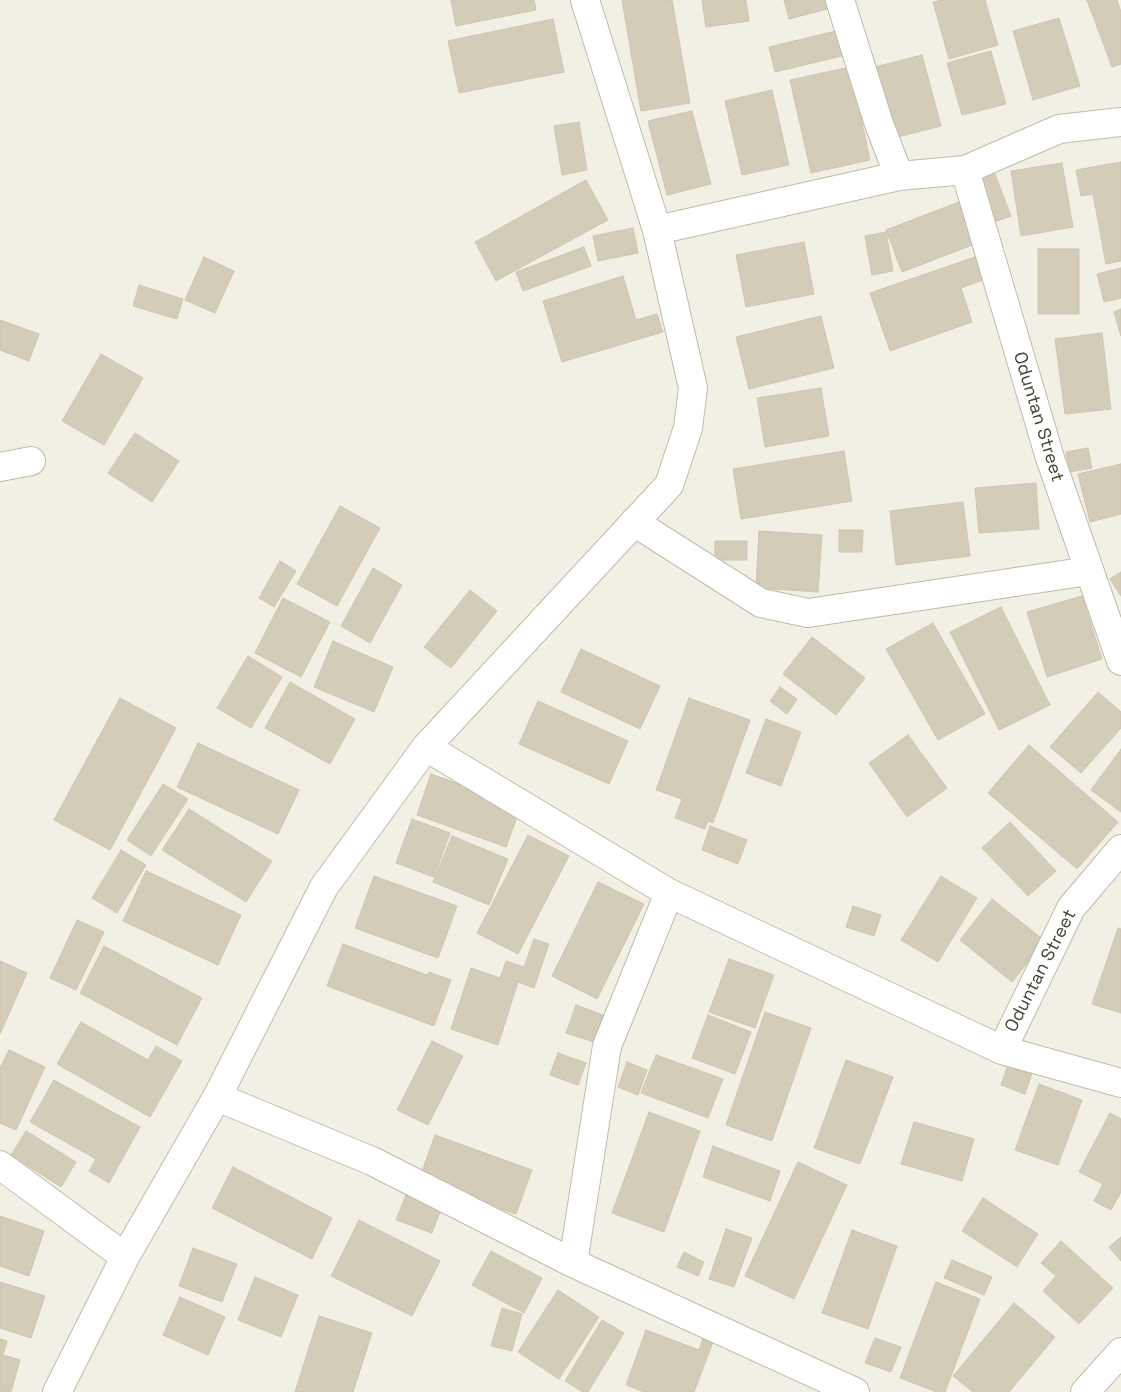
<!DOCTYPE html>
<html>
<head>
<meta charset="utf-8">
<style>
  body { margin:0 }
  canvas { display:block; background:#f2efe4 }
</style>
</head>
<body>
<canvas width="1121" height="1392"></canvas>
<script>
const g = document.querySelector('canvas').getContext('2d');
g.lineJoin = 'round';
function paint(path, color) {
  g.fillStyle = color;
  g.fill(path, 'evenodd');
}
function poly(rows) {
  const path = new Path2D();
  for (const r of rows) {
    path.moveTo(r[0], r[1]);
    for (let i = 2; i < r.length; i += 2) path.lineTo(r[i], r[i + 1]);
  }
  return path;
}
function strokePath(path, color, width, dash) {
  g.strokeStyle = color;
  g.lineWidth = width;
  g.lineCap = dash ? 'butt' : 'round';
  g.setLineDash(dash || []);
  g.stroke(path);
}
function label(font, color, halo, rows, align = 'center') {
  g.font = font + ' "Space Grotesk",sans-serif';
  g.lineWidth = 4.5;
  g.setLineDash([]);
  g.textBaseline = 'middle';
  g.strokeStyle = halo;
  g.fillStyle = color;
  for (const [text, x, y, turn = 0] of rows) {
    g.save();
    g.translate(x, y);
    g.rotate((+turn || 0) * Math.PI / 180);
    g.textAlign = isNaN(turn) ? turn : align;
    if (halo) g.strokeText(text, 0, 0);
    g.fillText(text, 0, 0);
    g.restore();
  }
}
const building = poly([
  [451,0,534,0,536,10,456,26,451,0],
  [622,0,672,0,690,103,641,111,622,0],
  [702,0,746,0,749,21,706,27,702,0],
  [784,0,829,0,831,8,789,19,784,0],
  [943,0,985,0,998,45,949,59,933,2,943,0],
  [1087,0,1117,0,1121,12,1121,64,1112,67,1087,0],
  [1059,18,1080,86,1033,100,1013,31,1059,18],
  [553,19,564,72,459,93,448,41,553,19],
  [840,30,846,55,775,72,769,47,840,30],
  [991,51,1006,104,962,115,947,63,991,51],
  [922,55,941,126,890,139,871,68,922,55],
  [850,67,870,160,811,173,790,80,850,67],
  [772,90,789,165,742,175,725,101,772,90],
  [692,111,711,184,667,195,648,121,692,111],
  [579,122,587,170,562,175,554,126,579,122],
  [1121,162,1121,261,1106,264,1093,194,1081,196,1076,170,1121,162],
  [1062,163,1073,227,1021,236,1011,171,1062,163],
  [993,169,1011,216,994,222,977,175,993,169],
  [586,180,608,220,496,281,475,242,586,180],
  [964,200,980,242,902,272,886,230,964,200],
  [633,228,638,253,598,261,593,236,633,228],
  [886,232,893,271,872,275,865,236,886,232],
  [804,242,814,294,746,307,736,255,804,242],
  [584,247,591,266,523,291,516,272,584,247],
  [1038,249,1079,249,1079,314,1038,314,1038,249],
  [204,257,234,271,215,313,185,300,204,257],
  [975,257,983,280,961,288,972,322,890,351,870,293,975,257],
  [1121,268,1121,298,1104,302,1097,274,1121,268],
  [623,276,636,320,657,314,663,332,562,362,543,301,623,276],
  [139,285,183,299,177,319,133,306,139,285],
  [1121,309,1121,336,1114,312,1121,309],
  [821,316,834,368,749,389,736,337,821,316],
  [0,320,39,334,29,361,0,350,0,320],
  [1102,333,1111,409,1065,414,1055,339,1102,333],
  [101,354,143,378,104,445,62,421,101,354],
  [821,388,829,436,765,447,757,398,821,388],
  [135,433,179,461,152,502,108,473,135,433],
  [1088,448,1092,468,1070,472,1066,452,1088,448],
  [844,451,852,501,741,519,733,469,844,451],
  [1121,464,1121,514,1090,522,1078,474,1121,464],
  [1036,483,1039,529,979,533,975,488,1036,483],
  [963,502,970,556,896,565,890,511,963,502],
  [340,506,380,528,337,606,297,584,340,506],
  [839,530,863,530,862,552,839,552,839,530],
  [759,531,822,535,818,592,756,588,759,531],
  [715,541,747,541,747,560,715,560,715,541],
  [280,561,296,571,274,607,259,598,280,561],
  [373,568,402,585,370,643,341,626,373,568],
  [1121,572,1121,596,1110,579,1121,572],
  [470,590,497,611,451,668,424,647,470,590],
  [1082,596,1102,659,1047,677,1027,612,1082,596],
  [283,598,330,622,301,677,255,653,283,598],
  [1001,607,1050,705,999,730,950,632,1001,607],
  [933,623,985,714,938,740,886,649,933,623],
  [812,637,865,678,836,715,783,674,812,637],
  [333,641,393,667,374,712,314,687,333,641],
  [581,649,660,686,640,729,561,692,581,649],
  [248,656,282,677,251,728,217,708,248,656],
  [290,682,355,719,330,764,265,728,290,682],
  [780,687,797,699,787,714,770,701,780,687],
  [1098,692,1121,712,1121,728,1081,773,1050,747,1098,692],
  [120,698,176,728,110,850,54,820,120,698],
  [689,698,750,720,713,823,708,821,705,829,675,818,682,799,656,790,689,698],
  [538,701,628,741,609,784,519,744,538,701],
  [766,719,801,732,781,786,746,773,766,719],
  [908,735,947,788,907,817,869,763,908,735],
  [198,743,299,790,278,834,177,787,198,743],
  [1029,745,1118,822,1077,869,988,793,1029,745],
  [1121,749,1121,812,1091,790,1121,749],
  [431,774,521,806,506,847,417,815,431,774],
  [163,784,188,799,151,856,127,840,163,784],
  [189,809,272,861,246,902,162,850,189,809],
  [412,819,450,833,434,877,396,863,412,819],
  [1010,822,1056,871,1028,896,982,848,1010,822],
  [710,826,747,840,738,864,702,850,710,826],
  [528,835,569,856,518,954,477,933,528,835],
  [452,836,508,859,489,905,433,882,452,836],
  [121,850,146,865,117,913,92,898,121,850],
  [146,871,241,915,218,965,123,921,146,871],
  [374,876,457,906,438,958,355,928,374,876],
  [941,876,977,898,938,962,901,940,941,876],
  [598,882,644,904,597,999,552,976,598,882],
  [992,899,1045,941,1012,982,960,940,992,899],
  [853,906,881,915,874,936,846,927,853,906],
  [77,920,104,932,76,990,50,978,77,920],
  [1118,928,1121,929,1121,1013,1092,1004,1118,928],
  [534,939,549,944,534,988,518,982,498,1045,451,1029,471,968,500,978,506,961,524,967,534,939],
  [343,944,427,975,429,972,451,980,434,1026,327,986,343,944],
  [104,946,202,998,177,1045,80,993,104,946],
  [729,959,774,975,755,1028,709,1012,729,959],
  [0,961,27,973,0,1034,0,961],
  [576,1005,603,1015,594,1042,566,1033,576,1005],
  [765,1012,811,1028,772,1141,726,1125,765,1012],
  [708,1015,751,1032,735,1074,692,1058,708,1015],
  [81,1022,148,1060,156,1046,182,1061,150,1117,57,1064,81,1022],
  [432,1041,463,1056,428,1125,397,1110,432,1041],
  [9,1050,45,1067,16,1130,0,1123,0,1068,9,1050],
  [558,1053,586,1063,578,1085,550,1075,558,1053],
  [1012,1053,1036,1062,1025,1094,1001,1085,1012,1053],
  [656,1055,723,1079,708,1118,641,1093,656,1055],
  [846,1060,893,1077,860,1164,814,1148,846,1060],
  [627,1062,647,1070,638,1095,618,1087,627,1062],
  [54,1080,140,1127,109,1183,89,1171,96,1159,30,1122,54,1080],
  [1039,1084,1082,1100,1058,1165,1015,1150,1039,1084],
  [649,1112,700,1131,664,1232,612,1213,649,1112],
  [1110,1113,1121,1119,1121,1192,1111,1210,1094,1201,1103,1184,1079,1172,1110,1113],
  [914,1122,974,1139,962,1181,901,1164,914,1122],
  [26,1131,76,1162,61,1187,11,1155,26,1131],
  [435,1135,532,1170,516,1214,419,1180,435,1135],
  [713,1146,780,1171,770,1201,703,1177,713,1146],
  [798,1162,847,1185,794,1299,745,1276,798,1162],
  [233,1167,332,1218,312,1259,212,1208,233,1167],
  [406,1195,441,1209,432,1233,396,1220,406,1195],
  [983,1198,1038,1234,1017,1267,962,1231,983,1198],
  [0,1216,44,1231,29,1276,0,1266,0,1216],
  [359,1220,440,1261,412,1316,331,1276,359,1220],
  [726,1229,752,1238,734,1287,709,1279,726,1229],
  [852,1230,897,1246,868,1329,822,1313,852,1230],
  [1121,1237,1121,1261,1109,1247,1121,1237],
  [1061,1241,1113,1288,1079,1324,1043,1291,1056,1276,1041,1263,1061,1241],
  [193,1248,237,1264,222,1302,179,1286,193,1248],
  [491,1251,542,1278,524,1313,472,1285,491,1251],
  [684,1252,704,1262,698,1276,677,1267,684,1252],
  [952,1260,992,1277,984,1295,944,1278,952,1260],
  [255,1277,298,1295,281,1337,238,1320,255,1277],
  [0,1282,45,1296,31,1338,0,1328,0,1282],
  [936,1282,980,1299,945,1392,937,1392,900,1378,936,1282],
  [558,1290,599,1317,559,1379,518,1352,558,1290],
  [180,1297,225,1317,208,1355,163,1335,180,1297],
  [1014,1303,1055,1337,1009,1392,973,1392,953,1376,1014,1303],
  [502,1308,522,1314,512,1351,491,1346,502,1308],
  [319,1316,372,1333,353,1392,295,1392,319,1316],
  [602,1320,624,1333,588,1392,583,1392,565,1381,602,1320],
  [646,1330,699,1350,703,1338,713,1342,694,1392,644,1392,626,1385,646,1330],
  [875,1338,901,1347,891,1372,865,1363,875,1338],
  [0,1339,7,1341,3,1355,20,1360,11,1392,0,1392,0,1339]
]);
const minor = poly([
  [840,0,879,124,899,176],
  [965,170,1050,458,1121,661],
  [657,230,899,176,965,170,1059,129,1121,122],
  [0,467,31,461],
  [634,522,761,603,808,613,1089,571],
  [426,747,669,893,1002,1050,1121,1083],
  [1002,1050,1071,908,1121,849],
  [217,1097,372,1161,573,1263,855,1392],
  [0,1165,125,1257],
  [573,1263,607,1046,669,893],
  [57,1392,125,1257,217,1097,324,887,426,747,669,485,688,428,693,388,657,230,585,0],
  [1085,1392,1121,1352]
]);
const streetNames = [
  ["Oduntan Street",1038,417,73],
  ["Oduntan Street",1041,971,-63]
];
paint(building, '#d3ccb9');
strokePath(building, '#cec5ac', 1);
strokePath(minor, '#c0bba9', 30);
strokePath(minor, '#fff', 28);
label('18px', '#443f34', '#fff', streetNames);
</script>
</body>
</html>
